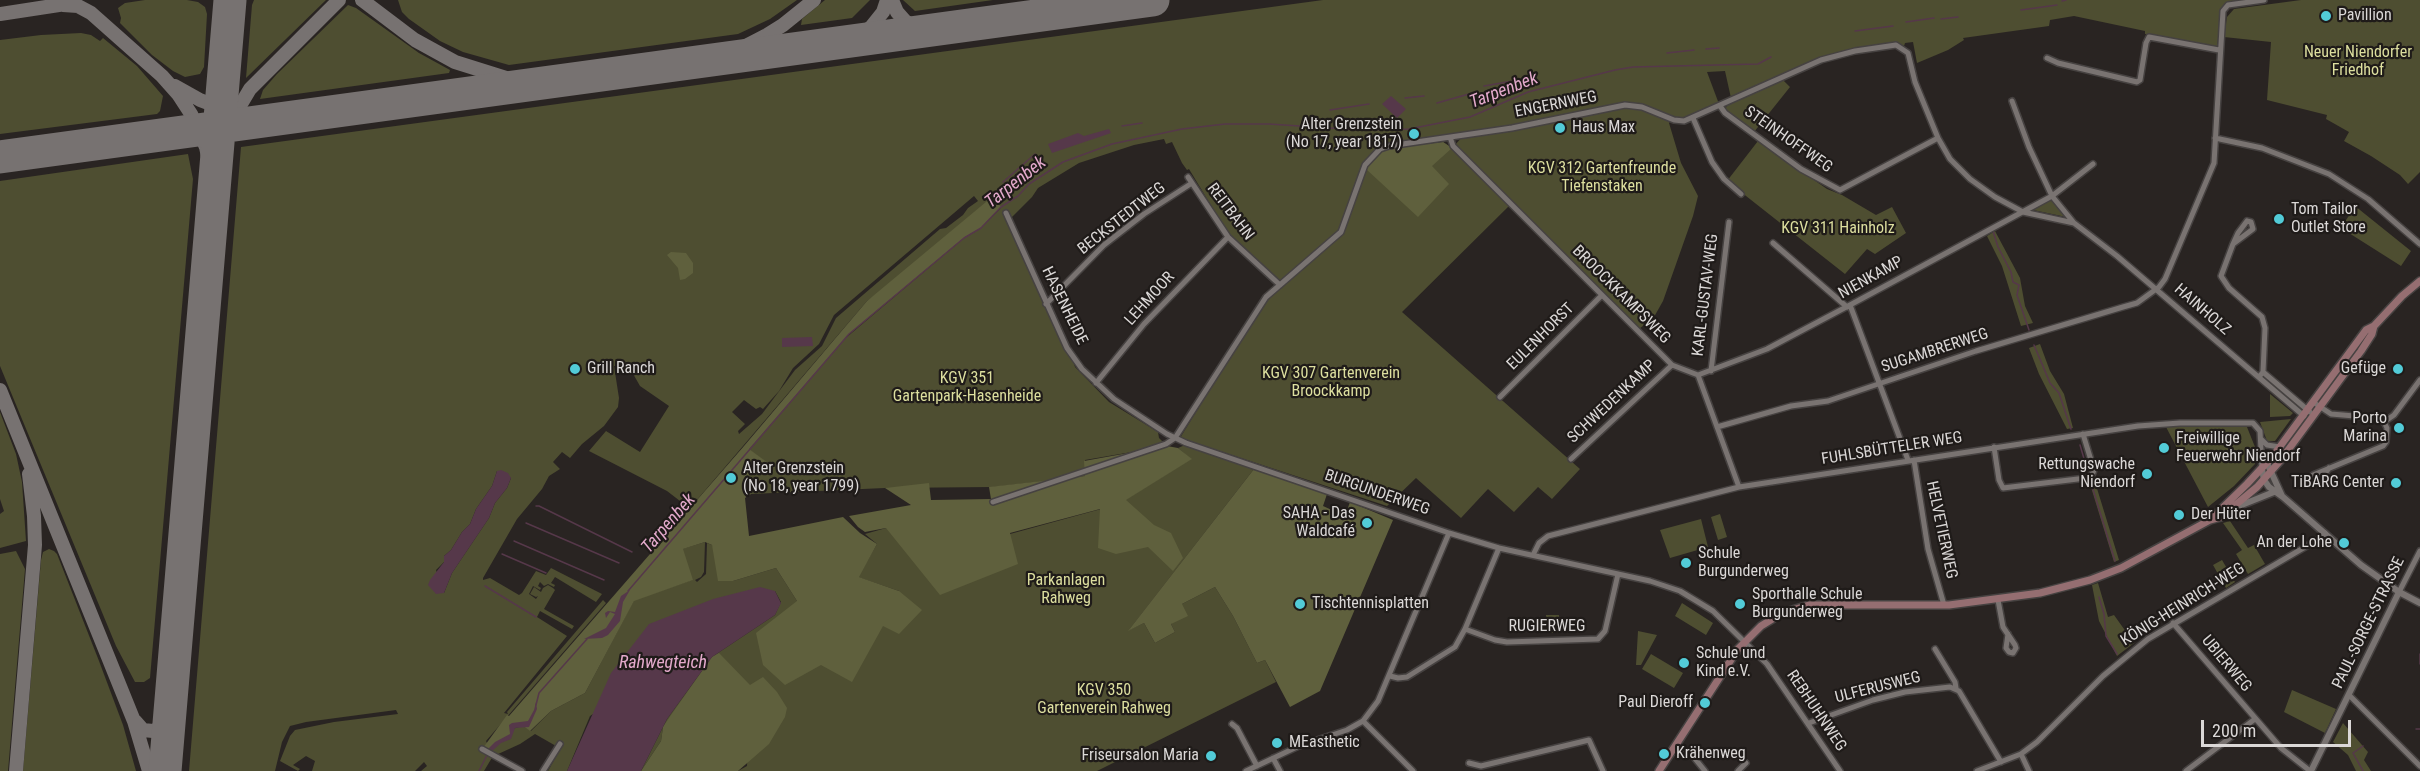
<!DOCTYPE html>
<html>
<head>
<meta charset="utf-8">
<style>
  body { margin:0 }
  #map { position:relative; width:2420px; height:771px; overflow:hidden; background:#292422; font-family:"Roboto Condensed",sans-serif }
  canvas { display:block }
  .scale { position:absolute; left:2201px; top:720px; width:150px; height:27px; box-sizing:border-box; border:3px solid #dbd8d7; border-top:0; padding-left:8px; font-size:18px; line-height:21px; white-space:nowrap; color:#dbd8d7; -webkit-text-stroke:4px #1f1b19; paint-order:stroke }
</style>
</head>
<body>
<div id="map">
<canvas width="2420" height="771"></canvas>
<div class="scale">200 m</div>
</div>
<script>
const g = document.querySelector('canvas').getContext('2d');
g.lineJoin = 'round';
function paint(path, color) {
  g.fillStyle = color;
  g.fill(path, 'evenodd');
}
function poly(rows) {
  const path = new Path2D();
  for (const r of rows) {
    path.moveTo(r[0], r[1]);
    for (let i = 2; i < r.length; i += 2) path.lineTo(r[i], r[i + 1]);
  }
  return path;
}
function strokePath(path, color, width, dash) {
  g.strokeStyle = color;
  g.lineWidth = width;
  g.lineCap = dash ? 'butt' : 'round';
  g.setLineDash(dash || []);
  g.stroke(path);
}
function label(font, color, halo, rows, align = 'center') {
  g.font = font + ' "Roboto Condensed",sans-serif';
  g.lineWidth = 4.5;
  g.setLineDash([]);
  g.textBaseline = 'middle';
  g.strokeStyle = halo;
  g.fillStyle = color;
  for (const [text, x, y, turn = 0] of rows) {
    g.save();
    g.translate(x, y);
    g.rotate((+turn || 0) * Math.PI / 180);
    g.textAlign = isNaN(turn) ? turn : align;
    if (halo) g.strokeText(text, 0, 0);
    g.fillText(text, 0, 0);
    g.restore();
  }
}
const green = poly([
  [145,0,187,0,198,2,205,7,207,14,204,67,200,74,185,77,173,71,152,55,120,23,121,18,118,8,125,3],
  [254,0,326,0,246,78,252,5],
  [398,0,797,0,770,19,738,34,509,65,463,52,440,41,409,19,402,12],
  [825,0,870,0,852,18,801,25,802,19],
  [903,0,993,0,915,11],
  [1323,0,2248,0,2228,3,2221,10,2217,48,2145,34,2145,31,2074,16,2050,20,2049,26,1963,38,1964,40,1948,50,1917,63,1913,42,1905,43,1904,46,1895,43,1853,49,1799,67,1731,98,1725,71,1707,72,1719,104,1684,118,1672,117,1669,123,1681,163,1698,196,1693,216,1663,301,1654,317,1639,329,1455,145,1463,136,1511,126,1379,148,1368,157,1370,160,1382,152,1443,142,1452,148,1509,206,1402,312,1580,469,1552,499,1538,487,1514,512,1488,489,1461,518,1416,478,1387,506,1180,438,1264,301,1283,286,1227,232,1189,169,1187,170,1182,163,1172,142,1166,144,1164,139,1134,145,1079,163,1038,188,1032,197,1011,218,1006,219,1044,305,1072,357,1075,367,1109,402,1158,432,1159,438,1167,446,1085,460,1086,476,993,487,885,488,751,494,749,471,774,468,748,449,841,342,964,238,981,228,1001,208,867,301,696,501,685,495,683,501,680,501,667,491,589,451,606,431,640,452,669,406,640,386,628,365,614,366,619,398,618,407,604,426,582,444,570,458,562,452,553,462,560,469,549,476,542,489,517,519,483,578,483,580,490,578,519,595,522,593,536,571,546,575,551,568,602,594,596,602,555,577,551,583,555,585,554,587,548,584,544,586,540,582,538,586,541,588,540,590,533,586,529,594,536,599,538,596,536,597,530,594,534,587,541,592,543,588,548,585,553,588,555,590,544,609,574,626,572,629,540,611,537,617,567,636,504,713,508,714,507,712,603,600,606,603,486,741,493,756,484,771,421,771,427,766,424,762,415,771,312,771,315,761,306,756,293,765,300,769,298,771,280,761,290,736,295,730,334,722,398,714,396,710,306,722,290,726,282,742,275,771,189,771,241,147],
  [974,196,978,201,968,208,963,215,946,228,940,229,836,318,822,346,795,370,762,414,739,434,738,431,745,424,732,412,744,400,756,409,760,407,763,409,779,391,793,368,819,344,834,315],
  [497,471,511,478,507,488,495,503,489,518,452,573,444,593,436,570,444,562,444,556,451,550,462,532,470,524,476,509,492,486],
  [2301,0,2420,0,2420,172,2408,184,2400,175,2371,156,2344,141,2349,132,2326,119,2327,115,2267,100,2271,42,2224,37,2227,17,2234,9],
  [348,5,356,8,419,53,450,70,449,73,260,99,263,90,277,74],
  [81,33,91,35,100,41,103,38,137,66,163,96,160,111,157,114,0,134,0,40,41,35],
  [1783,80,1790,87,1754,132,1725,110,1727,105],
  [1758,141,1827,189,1842,195,1876,215,1892,207,1906,233,1875,254,1867,249,1845,274,1727,181],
  [188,154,193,179,150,678,144,682,135,682,116,646,0,366,0,181],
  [2051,199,2066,217,2033,210],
  [2355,206,2411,251,2401,266,2341,228],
  [1995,231,2020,278,2025,306,2033,323,2021,326,2002,266,1987,236],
  [2040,344,2050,371,2064,394,2073,428,2067,429,2039,374,2029,348],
  [2270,394,2293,413,2290,416,2270,417],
  [0,412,16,454,22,482,26,541,0,548,0,514,4,511,0,499],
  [2291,419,2275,441,2267,441,2260,422],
  [2166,427,2247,427,2255,447,2255,464,2234,486,2208,507],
  [1185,445,1254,469,1129,630,1144,623,1155,643,1175,632,1171,624,1182,604,1215,587,1233,616,1257,663,1265,660,1276,682,1097,771,738,771,747,766,750,685,663,727,661,741,641,771,667,719,712,657,775,615,781,602,775,591,590,716,567,771,548,771,563,744,559,742,556,746,535,734,520,744,496,755,490,751,512,729,523,726,531,731,551,711,585,693,634,600,692,580,682,549,705,542,704,572,701,577,695,580,697,582,706,574,707,543,712,545,733,581,776,568,797,601,899,591,858,577,877,544,865,534,886,528,1010,534,1101,509,1125,500,1191,459,1178,448],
  [2095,482,2119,560,2114,562,2090,484],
  [1720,514,1727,537,1718,540,1711,517],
  [1701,519,1708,547,1670,558,1660,530],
  [2230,521,2248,548,2254,545,2265,564,2248,574,2236,554,2242,550,2223,523],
  [49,549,54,551,57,554,99,661,123,725,136,771,23,771,41,560,43,552],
  [16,551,25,569,8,771,0,771,0,554],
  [2222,560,2235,582,2226,588,2213,565],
  [2098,583,2108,617,2114,615,2134,643,2117,656,2099,621,2092,585],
  [1682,603,1713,623,1706,635,1675,616],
  [1546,615,1559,615,1558,633,1546,633],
  [1638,631,1657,635,1641,665,1636,665],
  [1651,654,1683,673,1674,688,1642,669],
  [2292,690,2336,709,2325,733,2284,712],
  [2343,723,2368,752,2364,760,2371,771,2356,771,2348,755,2333,742]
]);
const forest = poly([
  [1443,142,1452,148,1432,166,1449,184,1418,217,1366,169,1375,156,1389,148],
  [992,197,1001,207,981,228,964,238,849,334,749,449,775,468,749,471,751,494,745,498,749,536,843,517,860,533,877,544,859,577,899,591,922,610,899,634,883,626,852,682,821,665,785,685,763,665,756,633,797,601,776,568,733,581,718,581,712,545,705,542,683,549,693,580,634,601,585,693,551,711,530,731,523,726,515,726,512,729,511,737,498,743,490,751,483,748,507,715,509,716,744,446,867,301],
  [671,252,686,253,693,263,693,273,685,279,680,280,678,268,667,255],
  [1167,446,1178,448,1192,459,1126,500,1154,525,1171,533,1183,558,1173,571,1148,547,1116,554,1098,548,1100,509,1010,533,1018,564,940,595,886,528,865,532,858,527,849,516,911,505,885,488,929,483,931,500,991,499,989,487,1085,476,1084,461],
  [1254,469,1327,494,1323,506,1345,516,1350,502,1393,520,1320,691,1290,707,1265,660,1257,663,1233,616,1215,587,1182,604,1188,616,1171,624,1175,632,1155,643,1144,623,1128,631],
  [719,653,750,685,763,677,777,692,787,708,785,717,769,744,738,771,641,771,661,741,663,727,671,715,712,657]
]);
const water = poly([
  [1391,96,1406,109,1397,118,1382,104],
  [1109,129,1111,133,1052,153,1048,144,1078,133,1084,136],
  [812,337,813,346,782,347,782,338],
  [501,470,508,473,511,478,507,488,495,503,489,518,452,573,444,593,436,594,428,585,430,580,444,562,444,556,451,550,462,532,470,524,476,509,492,486,497,471],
  [760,587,775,591,781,603,775,615,712,657,667,719,641,771,567,771,611,673,649,624,713,599],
  [630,590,623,602,620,621,608,635,602,638,584,639,606,628,615,614,610,612,606,618,605,613,608,611,615,612,621,596],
  [536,702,537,709,529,727,515,728,511,739,501,743,491,752,487,750,495,742,510,734,509,725,512,723,528,721,534,710]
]);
const stream = poly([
  [2062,1,2066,0],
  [2021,10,2057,5],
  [1941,19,1958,17],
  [1906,22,1934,18],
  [1855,31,1893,26],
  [1706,49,1719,48],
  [1667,53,1694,50],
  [1484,86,1524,79],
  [1405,98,1424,96],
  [1437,103,1476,92],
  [1330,110,1369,104],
  [1122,126,1142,123],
  [1003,182,1035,154],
  [1993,231,1998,247,2011,272,2013,282,2019,285,2017,295,2029,330],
  [2034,345,2050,383,2059,393,2071,429],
  [2080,445,2087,469],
  [2091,483,2115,561],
  [536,506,539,506,632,552],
  [526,523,619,563],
  [514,541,604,580],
  [502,554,546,573],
  [485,586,536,617],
  [628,591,849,334,964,238,981,228,1001,207,1018,196,1029,184,1063,162,1112,144,1182,129,1225,124,1269,124,1360,130,1409,129,1470,117,1528,92,1615,70,1633,67,1758,64,1771,57],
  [2099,597,2104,614,2106,636,2117,654],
  [2420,654,2420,664],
  [536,705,539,693,587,639],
  [2416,729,2420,729],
  [2363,746,2353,753,2363,771],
  [479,771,488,753]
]);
const taxiway = poly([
  [362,0,415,40,455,62,506,78,554,81],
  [892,0,897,12,905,21,917,28,930,30],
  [63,5,78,6,91,13,162,76,178,94,191,114,206,147,211,171,213,207],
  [0,14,72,3],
  [228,31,232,11,237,0],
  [845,42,859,36,871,27,883,12,887,0],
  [702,61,740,49,767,35,783,25,814,0],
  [175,86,200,100,221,108,249,115,279,118],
  [217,163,228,126,250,89,339,0],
  [0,390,134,721,149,771],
  [135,721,143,730,153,731,164,726,170,717],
  [16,771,35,545,34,516,29,474]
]);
const runway = poly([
  [0,157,1153,0],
  [165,771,230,0]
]);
const minor = poly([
  [2047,58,2058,63,2137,82,2140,80,2146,43,2149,37,2219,50],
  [2012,101,2029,147,2052,196,2074,223],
  [1720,106,1725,113,1801,169,1840,190,1938,138],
  [1693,118,1712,162,1724,179,1741,194],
  [1450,137,1453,146,1672,365,1698,375,1739,487],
  [2215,138,2262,148,2329,174,2368,199,2420,244],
  [1188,177,1228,237,1280,285],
  [1006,213,1067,348,1082,369,1114,399,1167,434,1186,443,1449,533,1499,548,1650,581,1680,591,1713,611,1767,664,1840,771],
  [2247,221,2251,222,2253,229,2233,244,2238,233,2247,221],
  [1773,243,1847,307],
  [2233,244,2221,276,2229,288,2262,317,2265,328,2263,372,2259,377],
  [1046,304,1104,245,1144,214,1192,183],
  [1850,305,1908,460],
  [1711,371,1729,222],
  [2263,372,2310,412],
  [1698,375,1767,349,1850,305,2052,196,2093,164],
  [1096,383,1144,324,1228,237],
  [1500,397,1602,295],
  [2313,402,2331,414,2378,418,2384,422],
  [2384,422,2394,415,2420,380],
  [1717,427,1791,406,1828,401,1976,351,2123,307,2137,303,2159,287,2165,279,2214,163,2223,11,2228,5,2264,0],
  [2261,439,2267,445,2280,447],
  [1994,447,1999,480,2003,488,2086,478,2092,475,2094,470,2083,434],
  [1571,459,1672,365],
  [1914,460,1928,549,1944,605],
  [2329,468,2319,482,2312,481,2313,475,2383,446,2386,442,2387,428,2384,422],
  [993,502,1166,444,1175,438,1266,297,1341,232,1365,165,1380,149,1389,146,1512,128,1625,105,1642,107,1674,120,1684,121,1821,60,1855,51,1896,45,1908,53,1915,82,1938,138,1950,159,1970,179,1995,197,2023,212,2074,223,2117,256,2304,416],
  [1533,555,1539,543,1548,536,1739,487,2138,426,2180,423,2253,423,2260,431,2262,469],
  [2399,592,2420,551],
  [1998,600,2003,627,2015,645,2016,648,2013,653,2009,652,2006,648,2008,634],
  [2173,623,2281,748,2310,771],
  [1465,629,1495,640,1507,642,1598,639,1605,631,1618,574],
  [1935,649,1955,682,1956,688],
  [1390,676,1398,678,1407,677,1455,647,1465,629,1499,548],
  [2349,695,2420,766],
  [1363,721,1413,771],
  [1809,723,1873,700,1905,692,1950,687,1959,691,2001,762],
  [1232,724,1237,728,1257,766],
  [1675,746,1692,755,1705,771],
  [482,749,522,771],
  [2021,754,2029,771],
  [1273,758,1280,771],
  [1469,763,1481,766,1589,740,1603,771],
  [543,771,560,744],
  [1246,771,1299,746,1347,730,1363,721,1378,701,1449,533],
  [1738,771,1746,763],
  [1977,771,2021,754,2037,742,2103,676,2148,639,2317,540,2325,533],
  [2186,771,2255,719]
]);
const tertiary = poly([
  [2267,463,2282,496],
  [2262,469,2264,480,2269,487,2283,497,2361,565,2399,592,2420,603],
  [2234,508,2274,492],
  [2311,771,2399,592]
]);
const secondary = poly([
  [2211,519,2247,484,2273,456,2366,330,2374,326,2402,296,2420,281],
  [1659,771,1738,649,1761,626,1782,613,1809,605,1949,605,2040,593,2090,580,2121,568,2210,520,2221,517,2257,487,2280,461,2361,351,2372,334,2374,326]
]);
const markers = [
  [2326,16,6,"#52cbd7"],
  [1560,128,6,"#52cbd7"],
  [1414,134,6,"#52cbd7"],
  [2279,219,6,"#52cbd7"],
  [575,369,6,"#52cbd7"],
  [2398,369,6,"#52cbd7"],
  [2399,428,6,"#52cbd7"],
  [2164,448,6,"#52cbd7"],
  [2147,474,6,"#52cbd7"],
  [731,478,6,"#52cbd7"],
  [2396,483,6,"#52cbd7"],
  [2179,515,6,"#52cbd7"],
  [1367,523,6,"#52cbd7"],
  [2344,543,6,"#52cbd7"],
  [1686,563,6,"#52cbd7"],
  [1300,604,6,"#52cbd7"],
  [1740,604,6,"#52cbd7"],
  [1684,663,6,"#52cbd7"],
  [1705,703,6,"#52cbd7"],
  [1277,743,6,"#52cbd7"],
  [1664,754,6,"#52cbd7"],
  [1211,756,6,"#52cbd7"]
];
const poiNames = [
  ["Pavillion",2338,16],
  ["Alter Grenzstein",1402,125,"right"],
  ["(No 17, year 1817)",1402,143,"right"],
  ["Haus Max",1572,128],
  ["Tom Tailor",2291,210],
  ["Outlet Store",2291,228],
  ["Grill Ranch",587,369],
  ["Gefüge",2386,369,"right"],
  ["Porto",2387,419,"right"],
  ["Marina",2387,437,"right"],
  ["Freiwillige",2176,439],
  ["Feuerwehr Niendorf",2176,457],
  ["Rettungswache",2135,465,"right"],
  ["Niendorf",2135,483,"right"],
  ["Alter Grenzstein",743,469],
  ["(No 18, year 1799)",743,487],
  ["TiBARG Center",2384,483,"right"],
  ["SAHA - Das",1355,514,"right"],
  ["Waldcafé",1355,532,"right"],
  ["Der Hüter",2191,515],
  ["An der Lohe",2332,543,"right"],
  ["Schule",1698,554],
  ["Burgunderweg",1698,572],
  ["Sporthalle Schule",1752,595],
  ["Burgunderweg",1752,613],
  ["Tischtennisplatten",1312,604],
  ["Schule und",1696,654],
  ["Kind e.V.",1696,672],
  ["Paul Dieroff",1693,703,"right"],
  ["MEasthetic",1289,743],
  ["Krähenweg",1676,754],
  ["Friseursalon Maria",1199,756,"right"]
];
const parkNames = [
  ["Neuer Niendorfer",2358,53],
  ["Friedhof",2358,71],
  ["KGV 312 Gartenfreunde",1602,169],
  ["Tiefenstaken",1602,187],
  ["KGV 311 Hainholz",1838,229],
  ["KGV 307 Gartenverein",1331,374],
  ["Broockkamp",1331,392],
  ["KGV 351",967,379],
  ["Gartenpark-Hasenheide",967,397],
  ["Parkanlagen",1066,581],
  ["Rahweg",1066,599],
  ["KGV 350",1104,691],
  ["Gartenverein Rahweg",1104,709]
];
const streetNames = [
  ["ENGERNWEG",1556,105,-11],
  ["STEINHOFFWEG",1788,140,35],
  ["REITBAHN",1230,212,53],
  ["BECKSTEDTWEG",1122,219,-38],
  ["NIENKAMP",1871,278,-29],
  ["BROOCKKAMPSWEG",1621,295,45],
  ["KARL-GUSTAV-WEG",1706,295,-83],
  ["LEHMOOR",1150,299,-48],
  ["HASENHEIDE",1064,306,64],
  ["HAINHOLZ",2202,310,41],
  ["EULENHORST",1541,337,-45],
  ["SUGAMBRERWEG",1935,351,-18],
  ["SCHWEDENKAMP",1612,402,-43],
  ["FUHLSBÜTTELER WEG",1892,449,-9],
  ["BURGUNDERWEG",1377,493,19],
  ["HELVETIERWEG",1941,530,78],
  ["KÖNIG-HEINRICH-WEG",2183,605,-32],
  ["PAUL-SORGE-STRASSE",2369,623,-64],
  ["RUGIERWEG",1547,627],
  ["UBIERWEG",2226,664,50],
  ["ULFERUSWEG",1878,688,-14],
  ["REBHUHNWEG",1816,711,56]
];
const waterNames = [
  ["Tarpenbek",1504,91,-21],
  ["Tarpenbek",1016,183,-38],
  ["Tarpenbek",669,524,-49],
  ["Rahwegteich",663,663]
];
paint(green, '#4e4e31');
paint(forest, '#5f603d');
paint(water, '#56384a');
strokePath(stream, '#56384a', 1.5);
strokePath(taxiway, '#777271', 14);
strokePath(runway, '#777271', 33);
strokePath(minor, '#464241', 8);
strokePath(tertiary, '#464241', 9);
strokePath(secondary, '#464241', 10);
strokePath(minor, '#797371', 5);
strokePath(tertiary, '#797371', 6);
strokePath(secondary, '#956e71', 7);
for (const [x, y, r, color] of markers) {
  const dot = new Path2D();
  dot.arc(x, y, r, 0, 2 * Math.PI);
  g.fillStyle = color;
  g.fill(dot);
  strokePath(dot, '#1f1b19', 2);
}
label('16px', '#dbd8d7', '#1f1b19', poiNames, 'left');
label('16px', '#dddf9f', '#1f1b19', parkNames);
label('16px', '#dbd8d7', '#1f1b19', streetNames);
label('italic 18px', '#e4aacc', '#1f1b19', waterNames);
</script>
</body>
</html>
